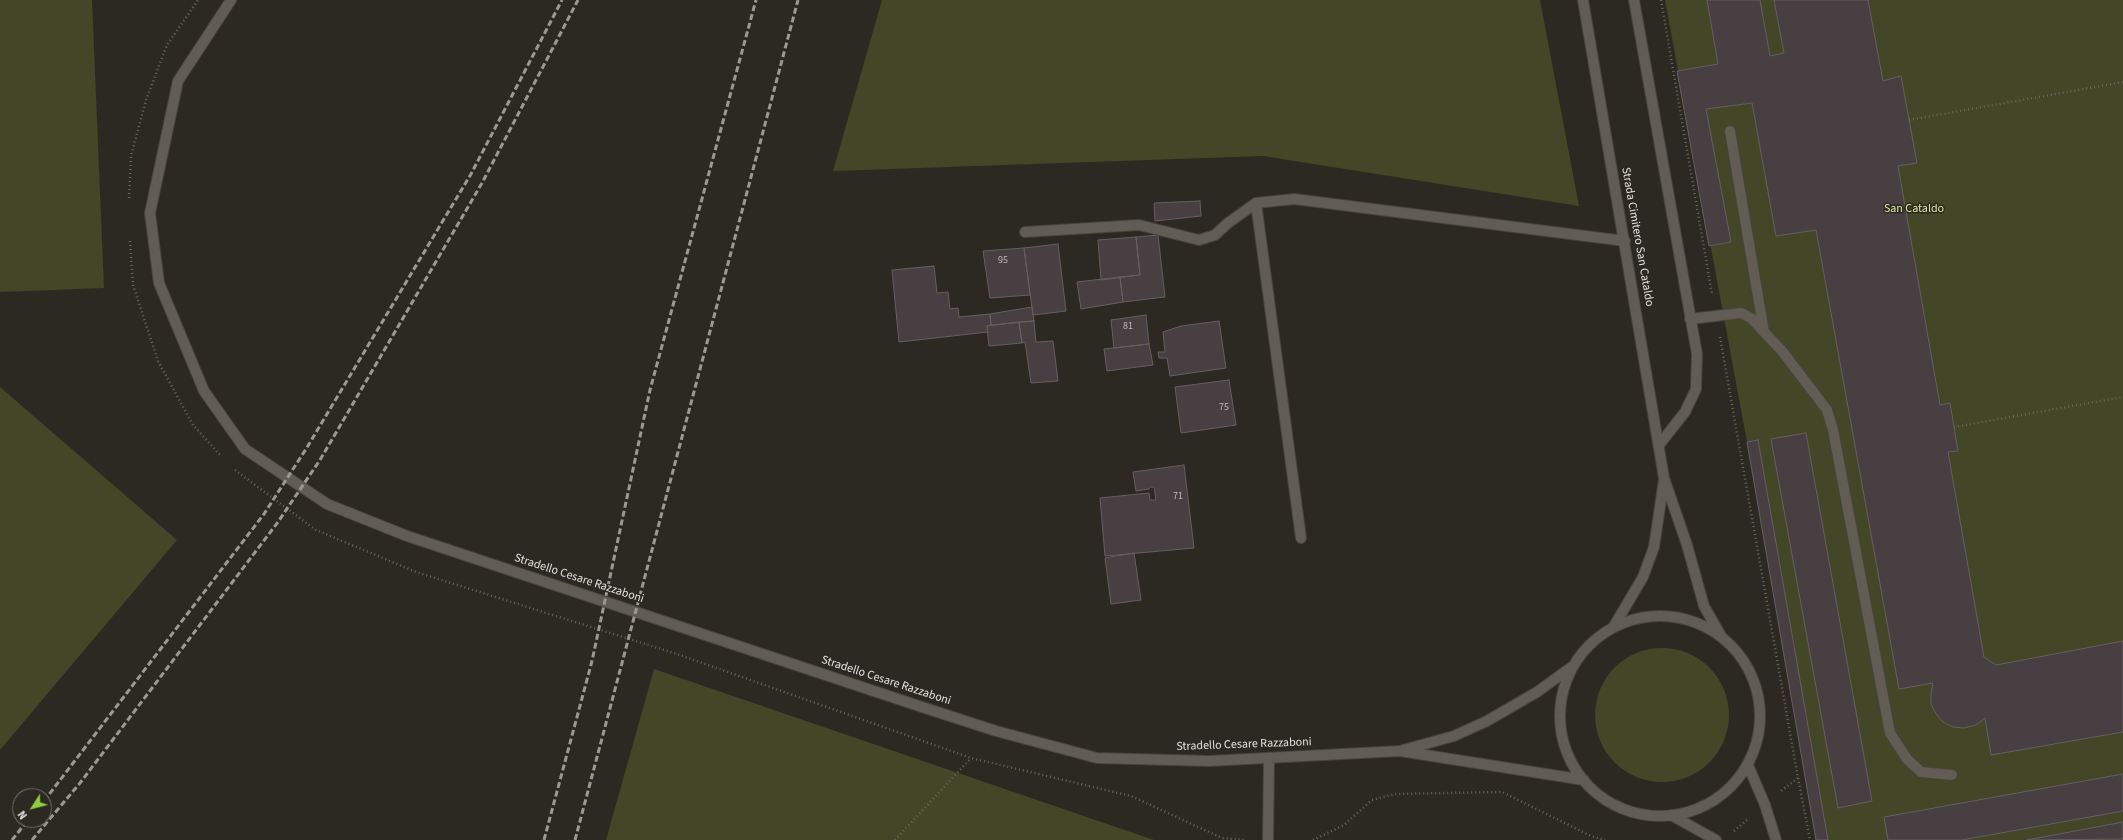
<!DOCTYPE html>
<html>
<head>
<meta charset="utf-8">
<style>
  body { margin:0 }
  #map { position:relative; width:2123px; height:840px; overflow:hidden; background:#2c2922; font-family:"Source Sans 3",sans-serif }
  canvas { display:block }
  .north { position:absolute; left:12px; top:788px; width:40px; height:40px; box-sizing:border-box; background:#2c2922; border:1px solid #76736d; border-radius:50%; rotate:234deg; font-size:11px; font-weight:700; line-height:16px; text-align:center; color:#e4e2dd }
  .north::after { content:''; display:block; margin:auto; width:14px; height:18px; background:#8fcd42; clip-path:polygon(50% 0,100% 100%,50% 72%,0 100%) }
</style>
</head>
<body>
<div id="map">
<canvas width="2123" height="840"></canvas>
<div class="north">N</div>
</div>
<script>
const g = document.querySelector('canvas').getContext('2d');
g.lineJoin = 'round';
function paint(path, color) {
  g.fillStyle = color;
  g.fill(path, 'evenodd');
}
function poly(rows) {
  const path = new Path2D();
  for (const r of rows) {
    if (r.length === 3) {
      path.moveTo(r[0] + r[2], r[1]);
      path.arc(r[0], r[1], r[2], 0, 2 * Math.PI);
      continue;
    }
    path.moveTo(r[0], r[1]);
    for (let i = 2; i < r.length; i += 2) path.lineTo(r[i], r[i + 1]);
  }
  return path;
}
function strokePath(path, color, width, dash) {
  g.strokeStyle = color;
  g.lineWidth = width;
  g.lineCap = dash ? 'butt' : 'round';
  g.setLineDash(dash || []);
  g.stroke(path);
}
function label(font, color, halo, rows, align = 'center') {
  g.font = font + ' "Source Sans 3",sans-serif';
  g.lineWidth = 3;
  g.setLineDash([]);
  g.textBaseline = 'middle';
  g.strokeStyle = halo;
  g.fillStyle = color;
  for (const [text, x, y, turn = 0] of rows) {
    g.save();
    g.translate(x, y);
    g.rotate((+turn || 0) * Math.PI / 180);
    g.textAlign = isNaN(turn) ? turn : align;
    if (halo) g.strokeText(text, 0, 0);
    g.fillText(text, 0, 0);
    g.restore();
  }
}
const green = poly([
  [0,0,92,0,104,288,0,292],
  [882,0,1540,0,1579,206,1263,156,833,171],
  [1665,0,2123,0,2123,840,1816,840,1747,442],
  [0,387,177,540,0,750],
  [1662,715,67],
  [654,669,1154,840,606,840]
]);
const building = poly([
  [1707,0,1760,0,1770,56,1784,53,1774,0,1868,0,1883,81,1901,76,1917,163,1898,166,1940,405,1950,403,1958,451,1948,452,1984,657,1996,665,2123,641,2123,732,1991,755,1985,718,1976,725,1964,728,1953,727,1943,722,1936,714,1931,704,1931,694,1933,683,1899,689,1816,230,1776,236,1752,103,1706,109,1731,242,1709,246,1677,71,1718,64,1707,0],
  [1200,201,1201,216,1155,221,1154,203,1200,201],
  [1158,235,1165,297,1123,302,1120,277,1140,275,1136,237,1158,235],
  [1136,237,1140,275,1101,280,1098,240,1136,237],
  [1058,244,1066,311,1033,315,1024,248,1058,244],
  [1024,248,1030,295,990,298,983,251,1024,248],
  [934,266,937,293,948,292,950,309,958,308,959,317,990,314,991,325,987,326,988,332,899,342,892,270,934,266],
  [1120,277,1123,302,1081,309,1077,282,1120,277],
  [1032,307,1034,321,991,325,990,314,1032,307],
  [1146,315,1149,344,1114,348,1111,320,1146,315],
  [1034,321,1036,342,1053,341,1058,381,1031,383,1025,342,1022,343,1019,322,1034,321],
  [1219,321,1226,368,1170,376,1167,358,1159,358,1158,352,1165,352,1163,332,1181,326,1219,321],
  [1019,322,1022,343,989,346,987,326,1019,322],
  [1149,344,1153,365,1107,371,1104,349,1149,344],
  [1229,380,1236,425,1181,433,1175,387,1229,380],
  [1806,433,1872,801,1838,808,1771,439,1806,433],
  [1758,440,1828,840,1816,840,1747,442,1758,440],
  [1184,465,1194,548,1105,556,1100,498,1149,493,1150,500,1156,500,1154,487,1150,487,1149,489,1136,491,1133,472,1184,465],
  [1134,553,1141,600,1111,604,1105,558,1134,553],
  [2123,774,2123,811,1962,840,1888,840,1884,817,2123,774],
  [2123,822,2123,839,2027,840,2123,822]
]);
const path = poly([
  [1661,0,1712,294],
  [1909,120,2123,82],
  [129,198,131,156,146,100,167,45,198,0],
  [130,241,133,285,158,361,193,425,220,455],
  [1720,337,1798,778,1781,791],
  [1954,427,2123,397],
  [235,470,316,530,416,572,677,654,971,758,1131,796,1222,838,1244,840],
  [1798,778,1810,840],
  [1734,831,1747,820],
  [895,840,971,758],
  [1313,840,1344,825,1372,800,1395,794,1502,792,1591,836,1605,840]
]);
const service = poly([
  [1634,0,1697,354,1696,389,1685,412,1659,445],
  [1730,131,1764,332],
  [1256,203,1301,538],
  [1025,232,1139,225,1199,240,1215,235,1228,223,1256,203,1294,199,1625,241],
  [1690,319,1741,313,1751,318,1782,351,1827,410,1833,430,1890,733,1907,759,1921,772,1952,775]
]);
const minor = poly([
  [1268,840,1269,758]
]);
const tertiary = poly([
  [231,0,178,81,150,213,159,283,204,391,245,449,327,504,407,536,925,708,996,731,1097,758,1209,761,1400,751,1584,780],
  [1583,0,1664,478,1687,545,1704,606,1721,636],
  [1660,716,100],
  [1614,626,1643,577,1654,547,1664,480],
  [1403,750,1454,736,1487,721,1537,692,1573,666],
  [1748,765,1765,805,1776,840],
  [1671,815,1716,840]
]);
const rail = poly([
  [44,801,264,514,306,449,471,174,562,0],
  [12,840,28,820],
  [32,840,80,783,278,522,320,460,482,183,578,0],
  [544,840,592,661,650,390,756,0],
  [575,840,798,0]
]);
const numberNames = [
  ["95",1003,261],
  ["81",1128,327],
  ["75",1224,408],
  ["71",1178,497]
];
const parkNames = [
  ["San Cataldo",1914,209]
];
const streetNames = [
  ["Strada Cimitero San Cataldo",1637,237,80],
  ["Stradello Cesare Razzaboni",579,579,18],
  ["Stradello Cesare Razzaboni",886,681,18],
  ["Stradello Cesare Razzaboni",1244,745,-2]
];
paint(green, '#434727');
paint(building, '#483f43');
strokePath(building, '#675e62', 1);
strokePath(service, '#47443d', 12);
strokePath(minor, '#47443d', 12);
strokePath(tertiary, '#47443d', 12);
strokePath(path, '#6a6761', 2.5, [1, 3]);
strokePath(service, '#615d55', 10);
strokePath(minor, '#615d55', 10);
strokePath(tertiary, '#615d55', 10);
strokePath(rail, '#9c9993', 3, [6, 3]);
label('10px', '#bdb9b6', null, numberNames);
label('12px', '#e0eba3', '#2c2922', parkNames);
label('12px', '#e4e2dd', '#2c2922', streetNames);
</script>
</body>
</html>
